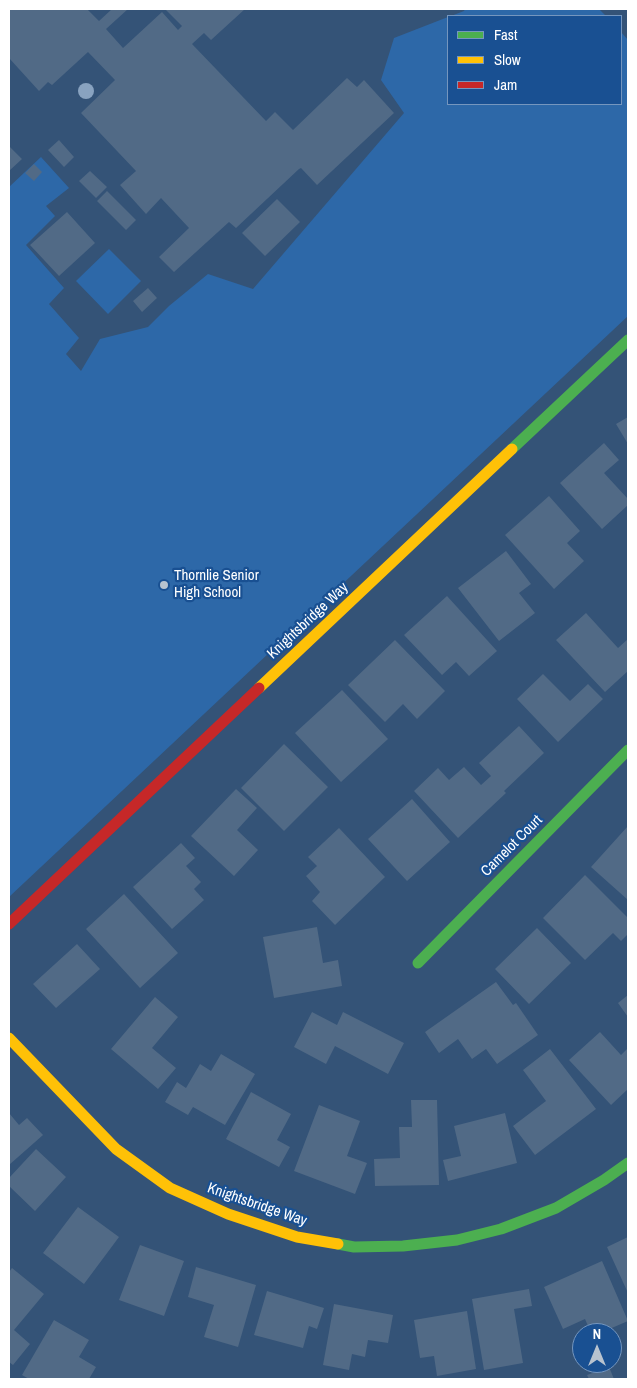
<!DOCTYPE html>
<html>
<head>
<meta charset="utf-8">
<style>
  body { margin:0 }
  #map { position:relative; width:637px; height:1388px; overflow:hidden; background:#345377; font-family:"Archivo Narrow",sans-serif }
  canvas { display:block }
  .frame { position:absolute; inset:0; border:10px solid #fff; pointer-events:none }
  .legend { position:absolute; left:447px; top:15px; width:175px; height:90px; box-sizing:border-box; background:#195092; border:1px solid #7596be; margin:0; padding:6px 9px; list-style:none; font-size:15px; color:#fff }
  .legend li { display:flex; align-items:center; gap:10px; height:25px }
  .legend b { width:25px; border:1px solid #7596be }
  .north { position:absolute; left:572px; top:1323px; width:50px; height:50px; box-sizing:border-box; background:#195092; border:1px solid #7596be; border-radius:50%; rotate:0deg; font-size:14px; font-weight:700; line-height:20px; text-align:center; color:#fff }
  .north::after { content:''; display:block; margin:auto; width:18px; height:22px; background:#b8c3cf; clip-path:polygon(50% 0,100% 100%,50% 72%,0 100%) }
</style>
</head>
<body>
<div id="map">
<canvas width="637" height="1388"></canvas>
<div class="frame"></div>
<ul class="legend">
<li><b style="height:6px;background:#4caf50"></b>Fast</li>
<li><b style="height:6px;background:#ffc107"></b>Slow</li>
<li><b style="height:6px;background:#c62828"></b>Jam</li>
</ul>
<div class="north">N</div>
</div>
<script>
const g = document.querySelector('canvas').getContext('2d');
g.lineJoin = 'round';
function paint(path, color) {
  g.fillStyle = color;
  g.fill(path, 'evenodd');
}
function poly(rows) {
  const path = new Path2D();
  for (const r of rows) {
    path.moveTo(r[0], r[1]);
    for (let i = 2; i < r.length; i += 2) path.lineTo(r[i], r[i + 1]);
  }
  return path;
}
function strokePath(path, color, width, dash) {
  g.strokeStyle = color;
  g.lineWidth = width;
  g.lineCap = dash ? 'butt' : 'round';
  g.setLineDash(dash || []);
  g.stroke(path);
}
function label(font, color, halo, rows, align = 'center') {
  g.font = font + ' "Archivo Narrow",sans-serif';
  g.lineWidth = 4.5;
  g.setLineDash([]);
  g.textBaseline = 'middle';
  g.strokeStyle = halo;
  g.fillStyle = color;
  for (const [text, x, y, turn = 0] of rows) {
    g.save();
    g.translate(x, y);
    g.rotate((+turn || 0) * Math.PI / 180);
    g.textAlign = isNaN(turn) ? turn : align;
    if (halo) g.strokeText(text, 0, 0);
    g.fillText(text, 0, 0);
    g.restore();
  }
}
const green = poly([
  [465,9,599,9,606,16,451,16,464,11],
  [448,17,448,104,621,104,621,32,628,40,628,316,9,897,9,187,41,157,69,188,46,206,55,216,26,245,64,288,49,304,79,338,66,354,81,371,100,339,148,327,169,306,208,274,253,289,404,113,381,80,394,38],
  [109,249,141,281,108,314,76,281]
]);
const building = poly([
  [9,9,87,9,99,21,112,9,128,9,106,29,123,48,162,12,178,30,182,26,165,9,245,9,211,40,204,33,192,44,266,121,275,112,293,130,347,78,357,87,364,80,394,113,317,185,301,168,299,169,236,228,229,222,174,272,159,257,189,228,161,198,146,214,120,185,136,171,81,113,115,80,88,52,52,85,48,82,39,91,9,58],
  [59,140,74,157,64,167,48,150],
  [9,146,22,159,9,171],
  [34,164,42,172,34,181,25,173],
  [90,171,107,187,96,198,79,181],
  [107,191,136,220,126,230,97,201],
  [277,199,300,222,265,256,242,233],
  [67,212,95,243,59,276,30,245],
  [148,288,157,298,142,312,133,301],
  [628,417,628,444,616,424],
  [604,443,619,460,604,473,628,499,628,505,602,529,560,483],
  [549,496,580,531,567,543,584,561,554,589,505,535],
  [506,551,531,584,519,593,535,613,499,641,458,588],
  [447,596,497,651,469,676,456,662,442,675,404,635],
  [586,613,618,648,628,639,628,671,605,692,556,640],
  [395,640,445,691,417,719,403,704,385,722,348,685],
  [543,674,570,701,588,684,603,699,558,742,517,699],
  [342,690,388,739,341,782,295,733],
  [519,726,544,753,504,791,506,793,458,838,414,791,438,768,449,780,464,767,481,785,491,776,479,763],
  [284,744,328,787,284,831,241,788],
  [236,789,257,808,237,830,258,850,234,876,191,836],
  [412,799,450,842,407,881,368,839],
  [628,826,628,900,591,867],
  [339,828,385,877,335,925,312,901,320,892,306,876,317,866,308,857],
  [181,843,195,858,186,866,201,882,194,889,204,900,172,929,133,887],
  [585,875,628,918,628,934,621,941,613,933,585,960,543,918],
  [124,894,178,953,140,988,86,929],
  [317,927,323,963,338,960,342,986,274,998,263,937],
  [537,928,571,963,529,1004,495,969],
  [77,944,100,969,56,1008,33,984],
  [496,982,513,1005,516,1003,538,1035,497,1064,486,1049,472,1059,458,1039,439,1053,425,1032],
  [628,995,628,1017,618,1003],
  [155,997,178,1017,152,1048,176,1068,158,1089,111,1049],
  [312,1012,337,1025,343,1012,404,1043,388,1074,335,1046,326,1064,294,1047],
  [600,1032,621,1055,628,1048,628,1089,611,1105,569,1060],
  [550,1049,596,1109,535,1155,513,1126,546,1101,523,1070],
  [221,1054,255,1074,225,1125,193,1107,188,1115,165,1102,177,1082,186,1088,200,1064,211,1071],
  [251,1092,291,1114,277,1140,290,1147,279,1167,226,1139],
  [411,1100,437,1100,439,1185,375,1186,374,1159,400,1158,399,1127,412,1127],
  [319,1105,360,1121,347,1156,367,1163,355,1194,294,1171],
  [9,1113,19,1125,27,1118,43,1135,9,1165],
  [505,1113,517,1163,448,1181,443,1160,461,1156,454,1126],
  [36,1149,66,1177,35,1211,9,1186,9,1178],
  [78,1207,119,1237,84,1284,43,1253],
  [628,1237,628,1293,607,1247],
  [140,1245,184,1261,164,1316,119,1300],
  [602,1261,628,1321,600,1333,591,1333,585,1319,563,1329,544,1287],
  [196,1267,256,1285,238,1347,204,1337,214,1305,188,1297],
  [12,1268,44,1294,14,1330,30,1344,13,1365,9,1362,9,1272],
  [529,1289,532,1306,514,1309,523,1363,484,1370,472,1299],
  [267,1291,324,1308,317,1329,309,1326,303,1348,254,1335],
  [334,1304,393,1315,388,1343,368,1340,365,1357,352,1354,349,1370,323,1365],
  [467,1311,476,1369,437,1376,434,1356,420,1358,414,1320],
  [54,1320,89,1340,79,1357,96,1367,89,1379,29,1379,22,1375],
  [609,1367,614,1379,589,1379,587,1375]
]);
const fast = poly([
  [512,449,628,340],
  [418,963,628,750],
  [338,1244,354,1247,403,1246,457,1240,501,1229,556,1208,604,1180,628,1163]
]);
const slow = poly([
  [259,688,512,449],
  [9,1038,116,1149,170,1188,228,1214,297,1237,338,1244]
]);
const jam = poly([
  [9,924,259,688]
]);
const trees = [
  [86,91]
];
const markers = [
  [164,585,5,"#b8c3cf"]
];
const poiNames = [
  ["Thornlie Senior",174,576],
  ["High School",174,593]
];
const streetNames = [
  ["Knightsbridge Way",308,621,-43],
  ["Camelot Court",512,846,-45],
  ["Knightsbridge Way",257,1205,19]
];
paint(green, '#2d68a8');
paint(building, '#516a86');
strokePath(fast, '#4caf50', 11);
strokePath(slow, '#ffc107', 11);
strokePath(jam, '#c62828', 11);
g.fillStyle = '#89a3c0';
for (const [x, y] of trees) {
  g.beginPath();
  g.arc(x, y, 8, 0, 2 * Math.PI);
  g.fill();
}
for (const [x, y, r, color] of markers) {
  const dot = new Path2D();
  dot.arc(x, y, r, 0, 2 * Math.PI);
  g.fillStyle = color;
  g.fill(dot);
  strokePath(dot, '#195092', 2);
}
label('15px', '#fff', '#195092', poiNames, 'left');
label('15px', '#fff', '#195092', streetNames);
</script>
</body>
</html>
